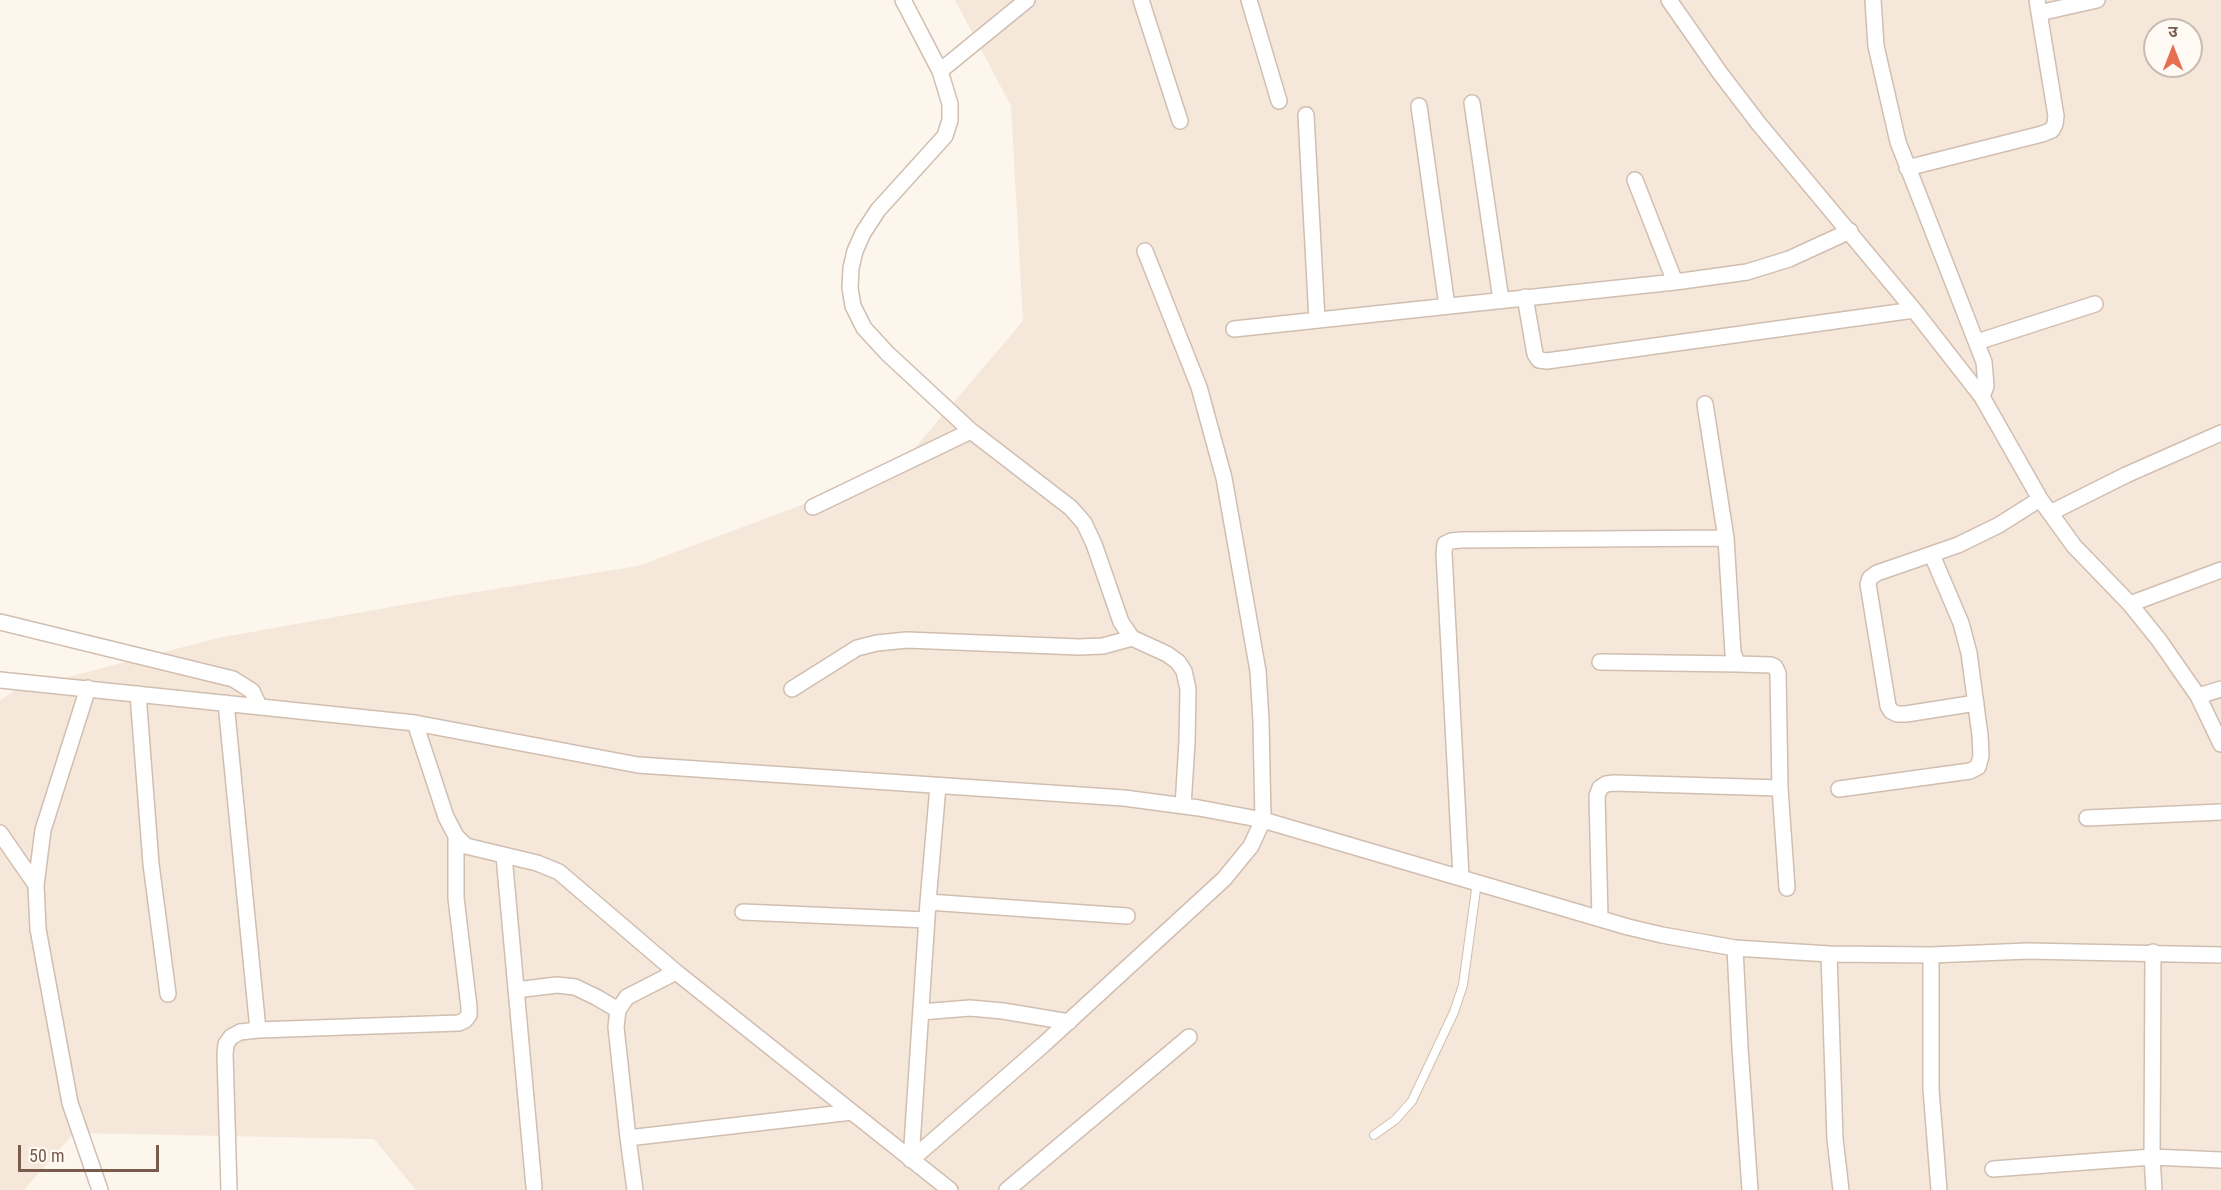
<!DOCTYPE html>
<html>
<head>
<meta charset="utf-8">
<style>
  body { margin:0 }
  #map { position:relative; width:2221px; height:1190px; overflow:hidden; background:#fdf6ec; font-family:"Roboto Condensed","Noto Sans Devanagari",sans-serif }
  canvas { display:block }
  .north { position:absolute; left:2143px; top:18px; width:60px; height:60px; box-sizing:border-box; background:#fffaf3; border:2px solid #cabbb1; border-radius:50%; rotate:0deg; font-size:16px; font-weight:700; line-height:24px; text-align:center; color:#7a5c4d }
  .north::after { content:''; display:block; margin:auto; width:21px; height:27px; background:#e76f51; clip-path:polygon(50% 0,100% 100%,50% 72%,0 100%) }
  .scale { position:absolute; left:18px; top:1145px; width:141px; height:27px; box-sizing:border-box; border:3px solid #7a5c4d; border-top:0; padding-left:8px; font-size:18px; line-height:21px; white-space:nowrap; color:#7a5c4d; -webkit-text-stroke:4px #fffaf3; paint-order:stroke }
</style>
</head>
<body>
<div id="map">
<canvas width="2221" height="1190"></canvas>
<div class="north">उ</div>
<div class="scale">50 m</div>
</div>
<script>
const g = document.querySelector('canvas').getContext('2d');
g.lineJoin = 'round';
function paint(path, color) {
  g.fillStyle = color;
  g.fill(path, 'evenodd');
}
function poly(rows) {
  const path = new Path2D();
  for (const r of rows) {
    path.moveTo(r[0], r[1]);
    for (let i = 2; i < r.length; i += 2) path.lineTo(r[i], r[i + 1]);
  }
  return path;
}
function strokePath(path, color, width, dash) {
  g.strokeStyle = color;
  g.lineWidth = width;
  g.lineCap = dash ? 'butt' : 'round';
  g.setLineDash(dash || []);
  g.stroke(path);
}
const residential = poly([
  [955,0,2221,0,2221,1190,416,1190,374,1139,74,1133,24,1190,0,1190,0,700,14,691,218,638,452,596,638,566,896,470,1023,321,1011,106],
  [2155,30,2191,30,2191,66,2155,66]
]);
const lane = poly([
  [1374,1135,1395,1120,1412,1101,1454,1012,1463,985,1477,882]
]);
const street = poly([
  [903,0,940,71,950,104,950,120,945,136,878,210,863,233,855,251,851,268,850,288,853,306,864,328,887,353,971,431,1071,508,1084,523,1094,544,1121,622,1132,638,1167,654,1178,662,1184,671,1188,689,1187,742,1183,806],
  [1141,0,1180,121],
  [1249,0,1279,101],
  [1669,0,1720,73,1759,124,1914,310,1982,397,2040,499,2074,546,2130,604,2159,640,2198,696,2221,744],
  [1873,0,1876,46,1898,142,1984,362,1986,386,1982,397],
  [2039,13,2097,0],
  [940,71,1027,0],
  [1472,103,1501,300],
  [1419,106,1447,306],
  [1306,115,1317,320],
  [1907,168,2042,134,2052,130,2055,124,2056,116,2037,0],
  [1635,180,1675,282],
  [1525,297,1535,354,1539,360,1547,361,1914,310],
  [1234,329,1675,282,1747,272,1789,259,1850,231],
  [1977,342,2095,304],
  [1705,404,1726,538,1733,653,1738,664,1771,665,1775,667,1778,673,1780,788,1787,888],
  [813,507,971,431],
  [2050,513,2126,475,2221,433],
  [2130,604,2221,570],
  [0,622,233,679,252,691,259,706],
  [1600,662,1738,664],
  [0,680,415,723,638,765,1124,798,1199,808,1263,820,1628,927,1662,935,1735,948,1829,954,1931,955,2028,951,2221,955],
  [88,688,43,830,36,885,38,929,70,1103,100,1190],
  [792,689,857,648,877,643,907,640,1079,647,1103,646,1132,638],
  [138,694,151,864,168,994],
  [2198,696,2221,689],
  [226,703,258,1030],
  [1976,703,1906,714,1897,714,1891,711,1888,706,1868,584,1870,578,1877,573,1958,545,1999,525,2040,499],
  [415,723,446,817,456,836,466,846,537,863,559,872,676,972,950,1190],
  [1839,789,1970,771,1978,767,1981,756,1980,735,1969,653,1961,623,1932,555],
  [2087,818,2221,812],
  [0,833,36,885],
  [504,856,534,1187],
  [1461,877,1444,553,1445,544,1451,541,1461,540,1726,538],
  [928,902,1127,916],
  [743,912,927,920],
  [1600,918,1597,796,1600,788,1606,784,1614,783,1780,788],
  [1735,948,1740,1048,1750,1190],
  [2153,952,2152,1157,2154,1190],
  [1829,954,1835,1139,1841,1190],
  [1931,955,1931,1089,1939,1190],
  [516,990,557,985,575,987,596,997,618,1010],
  [921,1012,970,1008,1003,1011,1069,1022],
  [628,1138,852,1112],
  [911,1160,1043,1045,1224,879,1251,846,1263,820,1261,721,1258,671,1224,478,1199,387,1145,251],
  [911,1160,928,902,938,786],
  [1993,1169,2152,1157,2221,1160],
  [229,1190,225,1054,226,1044,231,1037,240,1032,258,1030,459,1023,465,1020,469,1015,469,1007,456,898,456,836],
  [635,1190,628,1138,616,1027,618,1010,627,997,676,972],
  [1007,1190,1189,1037]
]);
paint(residential, '#f5e8da');
strokePath(lane, '#d1beb0', 10);
strokePath(street, '#d1beb0', 18);
strokePath(lane, '#fff', 8);
strokePath(street, '#fff', 15);
</script>
</body>
</html>
